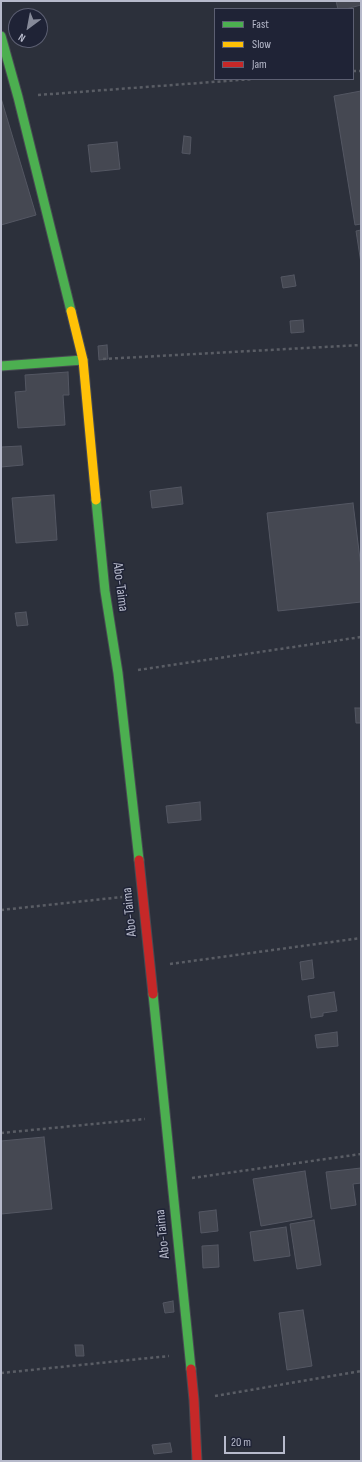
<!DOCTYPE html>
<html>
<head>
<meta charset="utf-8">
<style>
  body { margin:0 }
  #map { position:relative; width:362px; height:1462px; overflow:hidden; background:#2c303b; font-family:"Sofia Sans Condensed",sans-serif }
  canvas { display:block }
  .frame { position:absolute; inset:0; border:2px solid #b7bacb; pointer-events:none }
  .legend { position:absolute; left:214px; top:8px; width:140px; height:72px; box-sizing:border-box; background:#1f2336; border:1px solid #5c5f72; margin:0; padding:5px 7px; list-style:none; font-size:12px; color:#b7bacb }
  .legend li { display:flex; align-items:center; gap:8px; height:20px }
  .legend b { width:20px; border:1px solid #5c5f72 }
  .north { position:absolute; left:8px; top:8px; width:40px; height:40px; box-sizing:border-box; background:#1f2336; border:1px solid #5c5f72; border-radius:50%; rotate:212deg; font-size:11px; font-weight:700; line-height:16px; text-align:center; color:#b7bacb }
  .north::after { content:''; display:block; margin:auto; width:14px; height:18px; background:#868a99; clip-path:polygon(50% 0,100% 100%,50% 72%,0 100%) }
  .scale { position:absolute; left:224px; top:1436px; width:61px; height:18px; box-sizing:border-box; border:2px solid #b7bacb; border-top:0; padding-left:5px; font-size:12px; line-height:14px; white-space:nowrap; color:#b7bacb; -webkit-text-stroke:3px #1f2336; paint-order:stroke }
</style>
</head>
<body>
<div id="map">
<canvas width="362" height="1462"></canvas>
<div class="frame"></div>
<ul class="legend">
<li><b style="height:5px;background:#4caf50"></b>Fast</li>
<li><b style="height:5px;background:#ffc107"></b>Slow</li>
<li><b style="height:5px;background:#c62828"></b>Jam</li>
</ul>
<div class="north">N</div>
<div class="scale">20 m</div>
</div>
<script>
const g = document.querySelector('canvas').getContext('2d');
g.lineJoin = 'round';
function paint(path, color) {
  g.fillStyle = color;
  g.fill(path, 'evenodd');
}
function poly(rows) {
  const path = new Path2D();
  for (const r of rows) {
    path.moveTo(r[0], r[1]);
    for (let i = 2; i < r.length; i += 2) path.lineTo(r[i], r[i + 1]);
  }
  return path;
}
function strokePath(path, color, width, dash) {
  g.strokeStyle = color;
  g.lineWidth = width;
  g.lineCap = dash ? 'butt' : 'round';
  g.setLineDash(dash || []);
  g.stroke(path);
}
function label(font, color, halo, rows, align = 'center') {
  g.font = font + ' "Sofia Sans Condensed",sans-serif';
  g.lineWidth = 3;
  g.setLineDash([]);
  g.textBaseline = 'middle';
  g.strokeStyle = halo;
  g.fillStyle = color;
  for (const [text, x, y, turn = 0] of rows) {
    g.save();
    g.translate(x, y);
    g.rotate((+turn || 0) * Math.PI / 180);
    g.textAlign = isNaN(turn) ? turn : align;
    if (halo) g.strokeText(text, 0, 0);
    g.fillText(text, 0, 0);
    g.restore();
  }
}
const building = poly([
  [336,1,361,1,361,5,346,9,338,9,336,1],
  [361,91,361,224,355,225,334,96,361,91],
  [1,98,36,215,1,225,1,98],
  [184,136,191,137,190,154,182,153,184,136],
  [117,142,120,169,91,172,88,145,117,142],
  [361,230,361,263,356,231,361,230],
  [294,275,296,286,283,288,281,277,294,275],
  [303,320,304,332,291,333,290,321,303,320],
  [107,345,108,359,99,360,98,346,107,345],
  [68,372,69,395,63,395,65,425,18,428,15,392,26,391,25,375,68,372],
  [21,446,23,465,1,467,1,447,21,446],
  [181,487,183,504,152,508,150,491,181,487],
  [54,495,57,540,16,543,12,498,54,495],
  [353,503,361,567,361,602,278,611,267,513,353,503],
  [26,612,28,625,17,626,15,613,26,612],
  [355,708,361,708,361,723,356,723,355,708],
  [200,802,201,820,168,823,166,806,200,802],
  [312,960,314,978,302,980,300,962,312,960],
  [334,992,337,1011,323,1013,323,1016,311,1018,308,996,334,992],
  [337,1032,338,1046,317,1048,315,1035,337,1032],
  [44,1137,52,1209,1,1214,1,1141,44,1137],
  [361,1168,361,1183,353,1184,356,1205,331,1209,326,1172,361,1168],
  [305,1171,312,1217,261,1226,253,1179,305,1171],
  [216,1210,218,1231,201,1233,199,1212,216,1210],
  [314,1220,321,1265,297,1269,290,1224,314,1220],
  [286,1227,290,1256,254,1261,250,1232,286,1227],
  [218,1245,219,1267,203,1268,202,1246,218,1245],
  [173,1301,174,1312,165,1313,163,1303,173,1301],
  [303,1310,312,1366,287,1370,279,1313,303,1310],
  [75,1345,83,1345,84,1356,76,1356,75,1345],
  [170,1443,172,1452,154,1454,152,1445,170,1443]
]);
const path = poly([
  [353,71,361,71],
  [38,95,253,79],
  [103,359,361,345],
  [138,670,361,637],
  [1,910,122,897],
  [170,964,361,938],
  [1,1133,145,1119],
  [192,1178,361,1154],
  [1,1373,169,1356],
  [215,1396,361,1371]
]);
const fast = poly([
  [1,36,18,97,71,311],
  [1,366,83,360],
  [96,500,105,591,118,673,139,860],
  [153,994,191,1369]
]);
const slow = poly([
  [71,311,83,360,96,500]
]);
const jam = poly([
  [139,860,153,994],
  [191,1369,194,1400,197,1461]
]);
const streetNames = [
  ["Abo-Taima",120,587,83],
  ["Abo-Taima",130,912,-96],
  ["Abo-Taima",163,1234,-96]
];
paint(building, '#454852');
strokePath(building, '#545763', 1);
strokePath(fast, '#484b53', 11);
strokePath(slow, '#484b53', 11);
strokePath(jam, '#484b53', 11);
strokePath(path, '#5a5d65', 2.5, [3, 3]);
strokePath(fast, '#4caf50', 9);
strokePath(slow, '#ffc107', 9);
strokePath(jam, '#c62828', 9);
label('14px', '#b7bacb', '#1f2336', streetNames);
</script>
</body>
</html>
